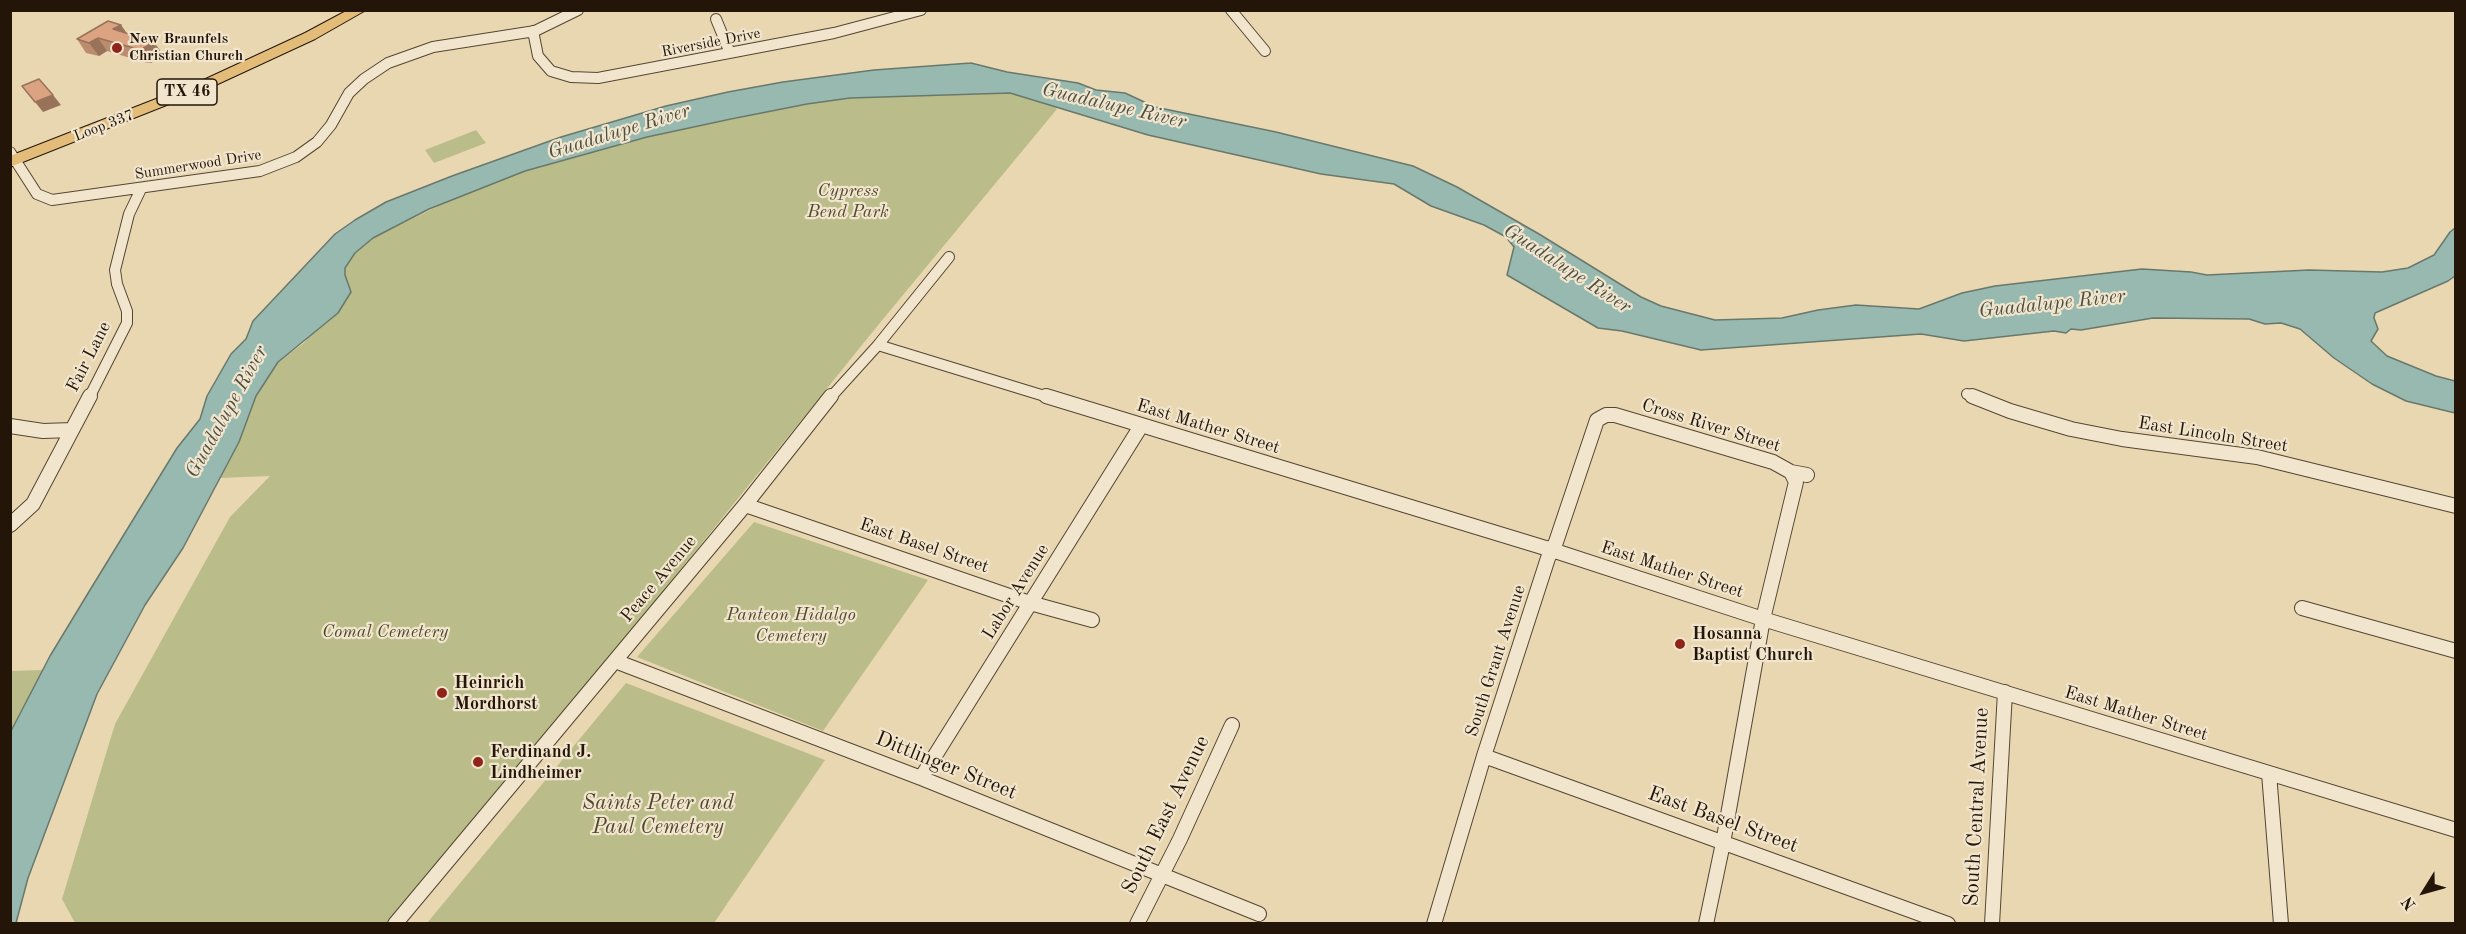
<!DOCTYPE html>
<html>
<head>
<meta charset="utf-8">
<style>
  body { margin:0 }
  #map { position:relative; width:2466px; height:934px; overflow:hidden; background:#e9d7b2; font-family:"Old Standard TT",serif }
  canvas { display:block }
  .frame { position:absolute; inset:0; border:12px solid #231608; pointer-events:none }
  .north { position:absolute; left:2394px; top:862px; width:60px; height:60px; -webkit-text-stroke:4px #f1e5cd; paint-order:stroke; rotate:233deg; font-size:16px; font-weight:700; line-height:24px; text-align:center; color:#231608 }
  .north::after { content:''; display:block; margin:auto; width:21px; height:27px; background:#231608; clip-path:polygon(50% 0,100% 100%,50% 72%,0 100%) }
</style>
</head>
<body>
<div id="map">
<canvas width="2466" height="934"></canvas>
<div class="frame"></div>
<div class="north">N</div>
</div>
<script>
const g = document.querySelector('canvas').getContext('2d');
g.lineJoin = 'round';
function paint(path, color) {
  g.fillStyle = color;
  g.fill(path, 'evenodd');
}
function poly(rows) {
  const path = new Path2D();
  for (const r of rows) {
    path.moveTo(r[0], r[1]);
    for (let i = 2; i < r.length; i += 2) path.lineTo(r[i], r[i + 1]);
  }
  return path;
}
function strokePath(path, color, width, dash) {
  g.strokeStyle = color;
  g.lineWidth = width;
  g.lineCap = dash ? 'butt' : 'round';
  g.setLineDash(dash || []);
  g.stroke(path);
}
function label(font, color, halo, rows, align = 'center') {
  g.font = font + ' "Old Standard TT",serif';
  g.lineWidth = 4.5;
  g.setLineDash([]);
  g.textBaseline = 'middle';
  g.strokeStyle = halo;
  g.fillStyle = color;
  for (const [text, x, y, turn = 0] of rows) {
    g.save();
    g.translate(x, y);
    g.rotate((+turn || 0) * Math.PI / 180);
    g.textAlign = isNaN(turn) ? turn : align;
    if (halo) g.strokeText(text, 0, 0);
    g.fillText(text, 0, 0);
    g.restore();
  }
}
const green = poly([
  [1010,93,1050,104,1057,109,879,324,395,923,75,923,62,899,115,724,230,517,270,476,219,478,239,442,256,396,278,362,304,343,349,284,344,275,345,268,355,253,373,238,463,194,525,171,647,137,807,104,850,98],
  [476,130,486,143,434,163,425,150],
  [754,522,928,580,823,731,637,657],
  [43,670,18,716,11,731,11,671],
  [626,683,825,760,714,923,427,923]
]);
const water = poly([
  [971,63,1007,72,1078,83,1096,90,1125,93,1155,107,1276,132,1413,166,1457,187,1539,234,1641,297,1661,306,1715,320,1782,318,1818,310,1856,305,1919,309,1962,293,1995,286,2142,269,2191,272,2207,275,2309,270,2382,272,2408,268,2434,255,2450,232,2455,228,2455,276,2448,281,2375,313,2374,318,2378,329,2371,341,2387,356,2436,376,2455,381,2455,413,2406,401,2372,384,2334,358,2300,329,2281,323,2265,324,2249,319,2153,318,2081,330,2071,329,2066,333,2054,331,1964,341,1921,334,1701,350,1622,331,1598,328,1507,275,1514,247,1506,237,1484,225,1431,206,1394,184,1321,174,1148,135,1010,93,850,98,807,104,731,119,647,137,525,171,429,209,373,238,355,253,345,268,345,275,351,292,338,313,278,362,256,396,239,442,183,548,145,605,97,694,28,878,16,923,11,923,11,731,50,656,90,590,177,448,200,419,207,396,231,354,246,339,253,321,335,234,355,220,386,202,452,176,561,137,666,106,728,92,783,82,874,70,971,63]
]);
const streetFar1 = poly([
  [1231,10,1265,51],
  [716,19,730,53],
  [533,31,538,56,551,71,571,77,598,78,834,33,921,10],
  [10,152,37,194,52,200,260,171,296,157,317,142,331,125,349,93,364,79,388,63,433,47,535,31,578,10],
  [878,345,1051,398],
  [1967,394,1976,398],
  [89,398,127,323,127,311,117,284,115,270,129,214,141,189],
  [830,398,878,345,949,257]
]);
const street = poly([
  [1046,396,1552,550,1763,619,2456,830],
  [1972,396,2010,411,2071,429,2122,439,2257,457,2456,506],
  [10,426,43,431,72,430],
  [745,505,1030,603,1092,620],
  [10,525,33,504,90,396],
  [2302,608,2456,651],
  [615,661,921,778,1259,914],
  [1484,756,1948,924],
  [2269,773,2281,924],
  [921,778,1141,426],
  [395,924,745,505,831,396],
  [1137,924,1180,839,1232,725],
  [1434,924,1484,756,1548,558,1556,542,1597,420,1606,415,1615,415,1773,462,1791,472,1807,475],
  [1706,924,1723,843,1763,619,1796,482,1791,472],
  [1992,924,2005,692]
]);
const primary = poly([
  [348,10,366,10,315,39,207,89,10,167,10,156,197,83,305,33,348,10]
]);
const wall = poly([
  [121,25,127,34,154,42,163,55,151,63,147,63,107,51,99,56,86,53,77,39]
]);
const shadedWall = poly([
  [121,25,130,38,113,29],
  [98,38,107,51,99,56,89,43],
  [154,42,163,55,151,63,142,49],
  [53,95,61,105,43,112,35,102]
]);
const building = poly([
  [108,21,121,25,113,29,154,42,142,49,137,49,98,38,89,43,77,39,108,21],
  [39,79,53,95,35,102,22,86,39,79]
]);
const markers = [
  [117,48,6,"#8f2418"],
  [1680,644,6,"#8f2418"],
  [442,693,6,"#8f2418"],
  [478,762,6,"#8f2418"]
];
const farPoinames = [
  ["New Braunfels",129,39],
  ["Christian Church",129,56]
];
const farStreetnames = [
  ["Riverside Drive",711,43,-11],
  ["Loop 337",104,126,-21],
  ["Summerwood Drive",198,165,-9]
];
const shields = [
  [187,92,60]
];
const shieldNames = [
  ["TX 46",187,92]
];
const parkNames = [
  ["Cypress",848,191],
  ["Bend Park",848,212],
  ["Panteon Hidalgo",791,615],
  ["Cemetery",791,636],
  ["Comal Cemetery",385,632]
];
const streetNames = [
  ["Fair Lane",89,357,-63],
  ["Cross River Street",1711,426,17],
  ["East Mather Street",1208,427,17],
  ["East Lincoln Street",2213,435,9],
  ["East Basel Street",924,546,19],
  ["East Mather Street",1672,570,18],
  ["Peace Avenue",659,579,-50],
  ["Labor Avenue",1016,592,-58],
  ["South Grant Avenue",1496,661,-72],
  ["East Mather Street",2136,714,17]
];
const poiNames = [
  ["Hosanna",1692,634],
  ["Baptist Church",1692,655],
  ["Heinrich",454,683],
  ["Mordhorst",454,704],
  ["Ferdinand J.",490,752],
  ["Lindheimer",490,773]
];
const waterNames = [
  ["Guadalupe River",1114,106,13],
  ["Guadalupe River",619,132,-17],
  ["Guadalupe River",1567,269,33],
  ["Guadalupe River",2052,304,-6],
  ["Guadalupe River",227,412,-61]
];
const nearStreetnames = [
  ["Dittlinger Street",946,766,22],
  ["South Central Avenue",1977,807,-87],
  ["South East Avenue",1166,815,-64],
  ["East Basel Street",1723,820,20]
];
const nearParknames = [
  ["Saints Peter and",658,803],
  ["Paul Cemetery",658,827]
];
paint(green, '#babd89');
paint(water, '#97b9af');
strokePath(water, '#69786c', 1.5);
strokePath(streetFar1, '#544632', 12);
strokePath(street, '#544632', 16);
strokePath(primary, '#231608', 2);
strokePath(streetFar1, '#f1e5cd', 10);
strokePath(street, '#f1e5cd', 14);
paint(primary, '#e4bc79');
paint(wall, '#bc8c6f');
paint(shadedWall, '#99725a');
paint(building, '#dba381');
strokePath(building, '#99725a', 1.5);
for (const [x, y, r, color] of markers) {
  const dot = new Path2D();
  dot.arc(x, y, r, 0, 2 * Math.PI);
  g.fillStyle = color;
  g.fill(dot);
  strokePath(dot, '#f1e5cd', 2);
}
label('bold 15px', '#231608', '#f1e5cd', farPoinames, 'left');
label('15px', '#231608', '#f1e5cd', farStreetnames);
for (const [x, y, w] of shields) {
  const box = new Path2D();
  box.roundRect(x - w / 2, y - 13, w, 26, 4.5);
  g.fillStyle = '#f1e5cd';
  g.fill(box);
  strokePath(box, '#231608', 1.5);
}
label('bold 16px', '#231608', null, shieldNames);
label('italic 18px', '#50482f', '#f1e5cd', parkNames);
label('18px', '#231608', '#f1e5cd', streetNames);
label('bold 18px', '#231608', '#f1e5cd', poiNames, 'left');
label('italic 20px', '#4c4f42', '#f1e5cd', waterNames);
label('21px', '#231608', '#f1e5cd', nearStreetnames);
label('italic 21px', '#50482f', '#f1e5cd', nearParknames);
</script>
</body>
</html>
